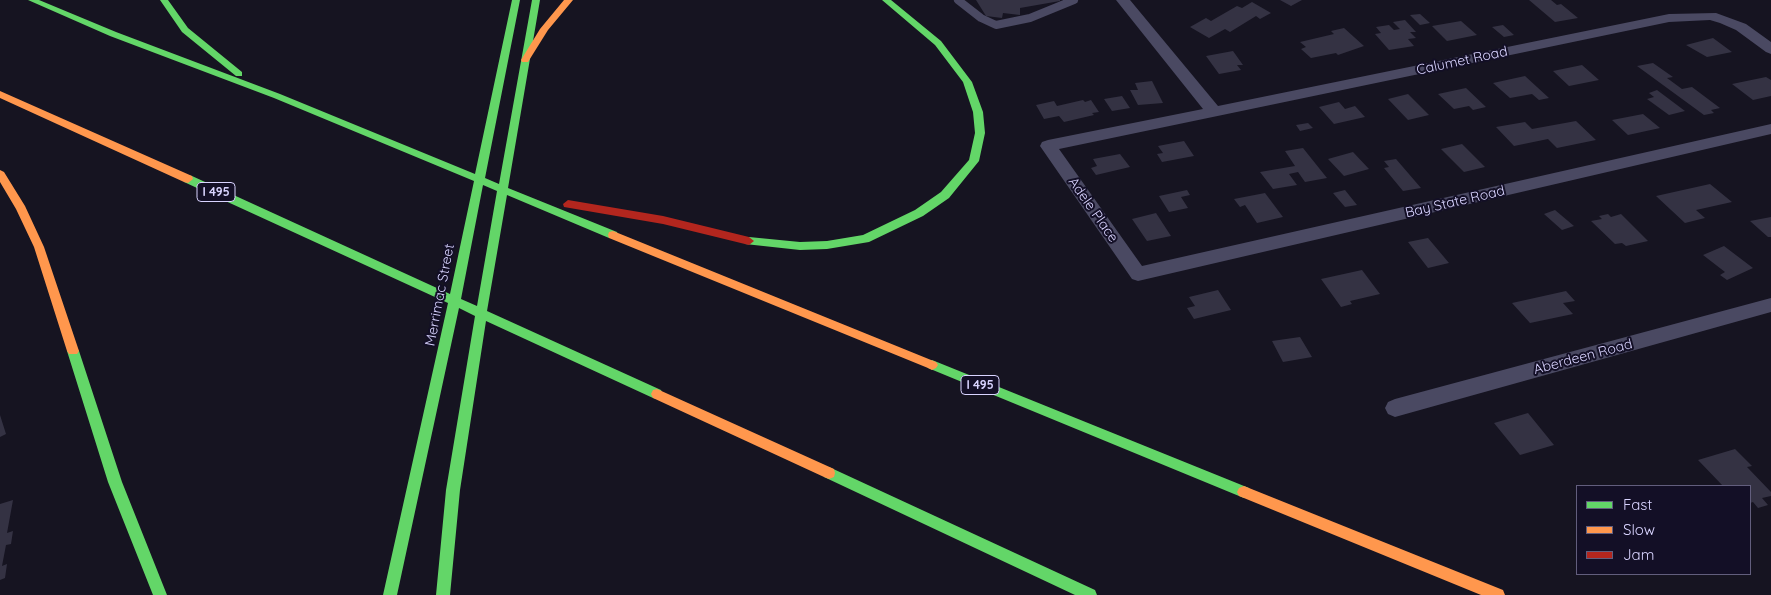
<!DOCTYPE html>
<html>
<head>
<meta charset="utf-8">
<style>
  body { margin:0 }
  #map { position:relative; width:1771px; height:595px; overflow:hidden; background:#161421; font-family:Quicksand,sans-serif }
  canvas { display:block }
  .legend { position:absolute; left:1576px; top:485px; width:175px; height:90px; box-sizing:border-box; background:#130f26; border:1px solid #625e7d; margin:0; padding:6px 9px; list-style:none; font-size:15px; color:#d9d4ff }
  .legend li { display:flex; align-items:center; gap:10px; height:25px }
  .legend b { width:25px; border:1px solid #625e7d }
</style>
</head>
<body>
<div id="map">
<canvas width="1771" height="595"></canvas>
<ul class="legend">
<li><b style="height:6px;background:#63d668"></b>Fast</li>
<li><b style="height:6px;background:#ff974d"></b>Slow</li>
<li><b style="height:6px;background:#b3261e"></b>Jam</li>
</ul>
</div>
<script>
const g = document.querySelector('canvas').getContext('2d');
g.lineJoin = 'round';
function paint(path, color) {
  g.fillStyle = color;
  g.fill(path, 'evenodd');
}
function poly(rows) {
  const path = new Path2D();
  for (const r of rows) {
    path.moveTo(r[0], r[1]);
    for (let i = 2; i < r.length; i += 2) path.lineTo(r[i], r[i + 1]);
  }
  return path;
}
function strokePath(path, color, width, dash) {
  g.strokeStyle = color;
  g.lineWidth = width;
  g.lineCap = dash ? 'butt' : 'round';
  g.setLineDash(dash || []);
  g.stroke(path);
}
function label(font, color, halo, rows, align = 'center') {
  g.font = font + ' Quicksand,sans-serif';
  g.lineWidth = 4;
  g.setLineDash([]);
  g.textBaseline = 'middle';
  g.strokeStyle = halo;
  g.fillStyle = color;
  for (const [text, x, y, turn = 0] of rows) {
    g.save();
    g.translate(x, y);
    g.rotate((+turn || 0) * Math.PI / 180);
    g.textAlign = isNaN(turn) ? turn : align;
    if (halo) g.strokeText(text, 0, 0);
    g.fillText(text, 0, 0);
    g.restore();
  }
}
const building = poly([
  [976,0,1060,0,1060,1,1020,8,1020,15,1003,13,1002,18,986,16],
  [1280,0,1302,0,1291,6],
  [1529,0,1551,0,1557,5,1561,4,1578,18,1555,22],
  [1252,2,1271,13,1260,19,1256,16,1230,32,1225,29,1209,38,1190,27,1206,18,1211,21,1237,6,1242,8],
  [1420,14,1430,23,1420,25,1410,15],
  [1405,20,1416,32,1410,32,1416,38,1408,39,1414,46,1389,50,1375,34,1381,33,1376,27,1389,25,1394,30,1400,29,1393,22],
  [1461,21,1477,35,1447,41,1432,26],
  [1503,25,1514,35,1504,37,1492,27],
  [1344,28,1364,46,1338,55,1336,53,1311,58,1301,49,1306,47,1300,42,1334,34,1331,31],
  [1713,38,1732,52,1707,57,1686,45],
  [1233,51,1243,65,1237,65,1241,70,1219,74,1206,56],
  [1653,63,1673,77,1667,78,1682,89,1692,87,1720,108,1711,110,1714,113,1704,115,1637,66],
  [1582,65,1599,80,1569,86,1553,71],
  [1525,76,1549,98,1539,100,1532,94,1510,98,1493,83],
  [1766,77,1771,80,1771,96,1753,100,1732,84],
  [1152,81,1163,103,1138,105,1130,90,1138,90,1135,83],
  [1466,88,1486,107,1473,110,1469,106,1454,109,1438,94],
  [1657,90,1685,111,1669,115,1647,99,1654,97,1649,93],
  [1408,94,1429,115,1408,120,1388,99],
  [1122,96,1130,108,1112,111,1104,99],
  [1083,100,1085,102,1091,100,1099,112,1092,113,1094,115,1064,122,1059,116,1044,119,1036,105,1054,101,1057,106],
  [1339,102,1345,109,1355,106,1365,117,1334,124,1319,107],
  [1643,114,1660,128,1628,135,1612,120],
  [1576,121,1596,140,1557,148,1548,139,1514,146,1496,127,1525,122,1532,129],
  [1308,123,1313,128,1300,131,1296,125],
  [1184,141,1194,156,1162,162,1157,154,1163,153,1158,146],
  [1462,144,1485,167,1464,172,1441,149],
  [1303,148,1327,178,1305,182,1298,172,1289,174,1297,185,1273,189,1260,172,1295,166,1285,151],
  [1353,152,1369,169,1344,176,1328,159],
  [1120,154,1130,167,1096,175,1091,168,1097,166,1093,159],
  [1396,159,1421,188,1403,191,1384,168,1389,167,1384,161],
  [1710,184,1732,202,1696,210,1705,218,1685,223,1656,196],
  [1187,190,1190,195,1181,197,1188,208,1169,212,1159,196],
  [1345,190,1357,205,1345,207,1333,193],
  [1265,193,1283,217,1257,223,1245,205,1240,207,1234,199],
  [1555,210,1574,226,1562,230,1544,214],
  [1156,213,1171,236,1147,241,1132,219],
  [1608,214,1611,217,1621,214,1648,241,1626,246,1622,243,1615,244,1591,221,1602,219,1599,216],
  [1771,217,1771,237,1768,237,1750,221],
  [1428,238,1449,263,1428,268,1408,242],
  [1724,246,1753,268,1727,280,1720,275,1725,272,1703,255],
  [1362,270,1380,294,1350,301,1352,304,1341,307,1321,279],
  [1218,290,1231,310,1194,319,1187,308,1195,306,1189,297],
  [1566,291,1575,301,1563,303,1573,314,1530,323,1512,303],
  [1300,337,1312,357,1283,362,1272,341],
  [1528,413,1554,445,1520,455,1494,423],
  [0,415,6,434,0,437],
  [1735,449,1752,466,1747,467,1771,492,1771,496,1762,498,1768,505,1758,508,1753,502,1750,503,1750,486,1723,486,1698,460],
  [13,500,7,533,13,531,11,544,6,545,2,566,7,564,5,578,0,580,0,504]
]);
const lane = poly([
  [958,0,981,18,996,25,1030,18,1074,0]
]);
const street = poly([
  [1116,0,1130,0,1218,106,1669,14,1716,13,1746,24,1771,42,1771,54,1766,52,1736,30,1720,23,1710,20,1669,22,1059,149,1142,266,1771,124,1771,134,1138,281,1132,279,1040,146,1042,142,1048,140,1203,109,1116,0],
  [1771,298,1771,312,1395,417,1388,414,1385,408,1388,402,1395,399,1771,298]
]);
const fast = poly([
  [28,0,39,0,116,32,280,94,475,174,512,0,520,0,485,178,499,184,532,0,540,0,508,188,617,232,618,235,617,238,609,238,507,195,487,311,661,390,663,394,661,398,657,399,653,398,486,321,460,490,450,595,436,595,446,490,475,316,459,308,397,595,383,595,448,303,184,182,183,179,188,175,192,176,450,294,474,181,274,98,110,36,28,0],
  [483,185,497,191,477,306,461,299,483,185],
  [160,0,168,0,188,28,242,72,242,76,236,76,182,32,160,0],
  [882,0,891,0,941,41,972,82,983,112,985,133,979,161,949,198,923,216,869,242,827,249,800,250,745,244,744,241,745,238,749,237,800,242,827,241,863,235,915,210,941,192,969,160,975,133,973,112,963,82,935,45,882,0],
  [73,346,77,348,79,351,122,482,167,595,153,595,108,482,67,351,69,348,73,346],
  [932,360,1249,488,1251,492,1249,496,1244,498,1239,496,928,368,926,365,928,362,932,360],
  [829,467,1095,590,1097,595,1075,595,824,477,823,473,824,469,829,467]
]);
const slow = poly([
  [564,0,573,0,548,30,528,62,522,62,521,60,540,29,564,0],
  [0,91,192,176,193,179,188,183,184,182,0,98,0,91],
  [0,170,4,172,25,206,44,247,79,351,77,354,69,354,67,351,34,247,16,209,0,182,0,170],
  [613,231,936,362,938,365,936,368,932,370,928,368,609,238,608,235,609,232,613,231],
  [657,389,834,469,835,473,834,477,829,479,824,477,653,398,651,394,653,390,657,389],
  [1244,486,1503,590,1505,595,1481,595,1239,496,1237,492,1239,488,1244,486]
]);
const jam = poly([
  [568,200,663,216,749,237,754,241,749,245,663,224,564,207,563,204,568,200]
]);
const shields = [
  [216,192,38],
  [980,385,38]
];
const shieldNames = [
  ["I 495",216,192],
  ["I 495",980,385]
];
const streetNames = [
  ["Calumet Road",1462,61,-12],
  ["Bay State Road",1455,202,-13],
  ["Adele Place",1093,210,55],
  ["Merrimac Street",440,295,-79],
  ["Aberdeen Road",1583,357,-15]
];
paint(building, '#343243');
strokePath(lane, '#4a4962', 8);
paint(street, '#4a4962');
paint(fast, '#63d668');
paint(slow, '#ff974d');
paint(jam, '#b3261e');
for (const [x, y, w] of shields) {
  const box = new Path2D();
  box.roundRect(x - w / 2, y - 9.5, w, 19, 4);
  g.fillStyle = '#130f26';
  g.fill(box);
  strokePath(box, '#d9d4ff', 1);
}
label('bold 12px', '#d9d4ff', null, shieldNames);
label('14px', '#d9d4ff', '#130f26', streetNames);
</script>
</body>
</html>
